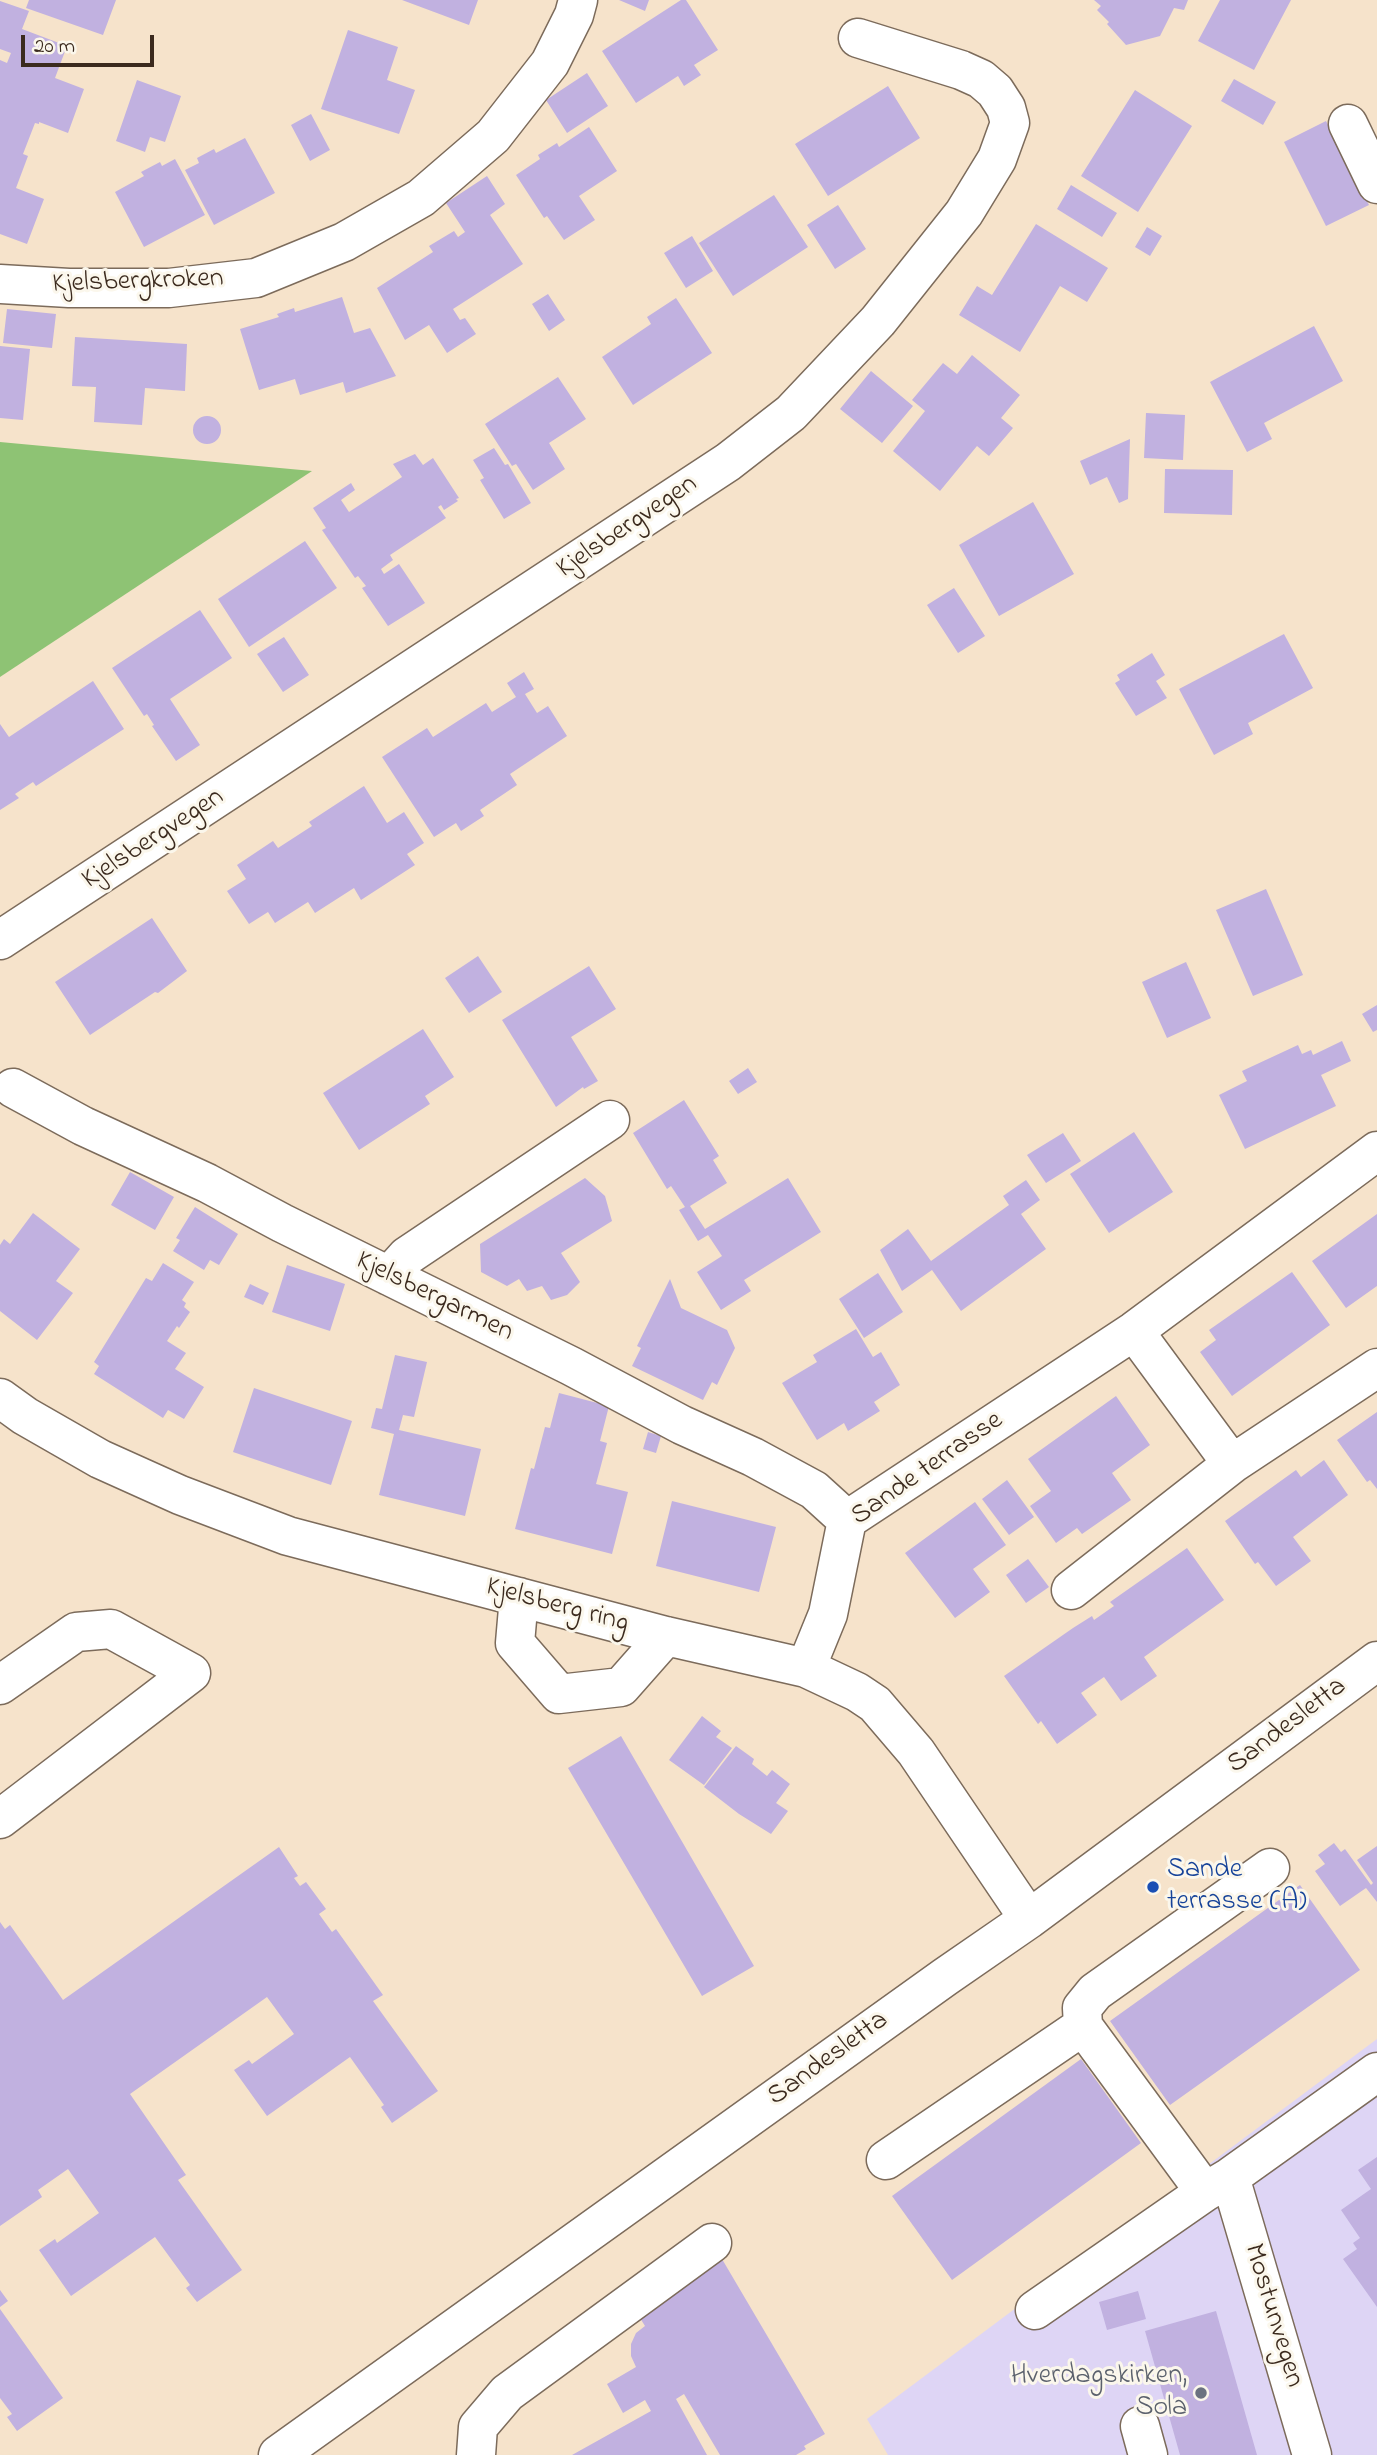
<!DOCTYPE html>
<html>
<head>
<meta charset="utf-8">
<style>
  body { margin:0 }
  #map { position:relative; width:1377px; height:2455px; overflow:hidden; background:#f6e3cb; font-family:"Indie Flower",sans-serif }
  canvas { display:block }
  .scale { position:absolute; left:21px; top:35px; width:133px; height:32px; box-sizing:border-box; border:4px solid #3b2a1e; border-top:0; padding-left:9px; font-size:21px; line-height:24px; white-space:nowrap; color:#3b2a1e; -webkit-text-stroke:5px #fbf7ec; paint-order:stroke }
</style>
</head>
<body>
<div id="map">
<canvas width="1377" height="2455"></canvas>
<div class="scale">20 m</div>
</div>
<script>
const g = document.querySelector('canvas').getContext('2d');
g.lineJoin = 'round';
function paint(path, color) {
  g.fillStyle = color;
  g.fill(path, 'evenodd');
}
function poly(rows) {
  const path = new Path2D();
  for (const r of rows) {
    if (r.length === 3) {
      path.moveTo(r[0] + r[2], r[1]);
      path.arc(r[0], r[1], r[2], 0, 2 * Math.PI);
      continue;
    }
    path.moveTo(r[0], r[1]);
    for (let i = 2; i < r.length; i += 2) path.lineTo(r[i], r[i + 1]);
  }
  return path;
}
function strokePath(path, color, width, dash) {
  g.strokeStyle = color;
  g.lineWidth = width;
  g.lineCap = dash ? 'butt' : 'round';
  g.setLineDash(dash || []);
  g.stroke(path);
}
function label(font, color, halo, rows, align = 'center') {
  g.font = font + ' "Indie Flower",sans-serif';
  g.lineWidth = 6;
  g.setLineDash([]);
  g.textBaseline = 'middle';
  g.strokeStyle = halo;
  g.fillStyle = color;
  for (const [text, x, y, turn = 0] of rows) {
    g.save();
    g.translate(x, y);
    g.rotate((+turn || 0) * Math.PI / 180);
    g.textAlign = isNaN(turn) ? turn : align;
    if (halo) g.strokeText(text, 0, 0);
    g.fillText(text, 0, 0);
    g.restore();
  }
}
const built = poly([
  [1377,2039,1377,2455,888,2455,867,2419]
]);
const green = poly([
  [0,442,312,471,0,677]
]);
const building = poly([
  [29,0,116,0,103,35,26,8],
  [402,0,478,0,469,25],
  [619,0,649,0,645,11],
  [681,0,686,0,718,50,694,65,701,75,684,86,678,76,636,103,602,51],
  [1094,0,1188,0,1184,10,1174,8,1160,36,1126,45,1107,24,1109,22,1097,10,1101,6],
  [1220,0,1291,0,1254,70,1198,41],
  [0,1,29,11,22,29,67,46,55,78,84,89,68,133,39,122,39,124,35,123,23,154,28,156,16,188,44,199,27,244,0,234,0,60,7,63,11,53,0,49],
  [348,30,398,47,387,80,415,90,399,134,321,109],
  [587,73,608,106,567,133,546,100],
  [1234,79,1276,102,1263,125,1221,101],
  [137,80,181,96,165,142,150,137,145,152,116,141],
  [888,86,920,138,828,196,795,144],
  [1135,90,1192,126,1138,212,1081,176],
  [311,114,330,150,310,161,291,125],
  [1326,121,1369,205,1326,226,1284,142],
  [589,127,617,171,579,196,595,220,564,240,547,216,544,218,516,175,540,159,538,155,557,143,559,147],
  [245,138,275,193,214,225,185,170,199,163,197,158,214,149,216,153],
  [175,159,205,215,144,247,115,192,144,176,141,172,160,162,162,166],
  [487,176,505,204,490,215,523,264,453,309,460,320,465,318,476,334,447,353,429,325,405,340,377,288,433,252,429,246,454,231,458,237,465,232,446,203],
  [1071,185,1117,213,1102,237,1057,209],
  [774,195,808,247,733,296,699,243],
  [838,205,866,249,835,269,807,225],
  [1036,224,1108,268,1087,302,1060,286,1020,352,959,315,977,286,992,295],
  [1147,227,1162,236,1150,256,1135,247],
  [692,236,713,271,686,288,664,253],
  [548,294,565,320,549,331,532,304],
  [342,297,354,333,370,328,396,376,346,393,343,382,300,395,295,379,259,390,240,329,279,317,277,314,294,308,295,312],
  [676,298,712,353,633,405,602,357,651,324,647,317],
  [7,309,56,314,52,348,3,343],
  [1314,326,1343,381,1264,423,1272,439,1247,452,1210,382],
  [75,337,187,344,185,391,145,388,142,425,94,422,96,387,72,386],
  [0,346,30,349,23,420,0,418],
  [972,355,1020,395,1001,418,1013,428,989,456,977,446,940,491,893,451,925,411,912,400,943,363,957,374],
  [871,371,913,406,882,443,840,409],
  [558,377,586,419,549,443,565,469,533,490,516,464,512,466,485,424],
  [1146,413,1185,415,1183,460,1144,458],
  [207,430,14],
  [1130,439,1128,499,1119,503,1107,477,1090,485,1080,461],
  [494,448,505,465,508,464,531,503,504,519,480,480,484,478,473,460],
  [415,454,423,465,433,458,459,498,456,499,458,501,444,510,441,505,438,507,446,518,390,555,393,560,381,569,384,574,399,564,425,603,388,626,362,588,366,586,358,576,355,578,322,530,326,528,313,508,351,483,355,490,341,500,349,512,402,477,393,464],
  [1165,469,1233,470,1232,515,1164,513],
  [1033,502,1074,574,999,616,959,545],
  [305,541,337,588,249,647,218,599],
  [954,588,985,636,958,653,927,605],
  [200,610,232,658,170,699,200,745,176,761,152,726,154,725,147,714,144,716,112,668],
  [1284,634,1313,688,1248,723,1253,734,1214,755,1179,689],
  [284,637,309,675,283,692,257,654],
  [1152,653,1165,675,1156,681,1167,698,1136,716,1115,683,1120,680,1117,675],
  [524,672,534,689,525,694,537,713,548,706,567,736,510,774,517,785,480,810,484,816,461,831,456,823,434,837,382,757,427,728,433,737,486,703,492,712,516,697,507,683],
  [93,681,124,729,36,786,33,782,15,794,19,798,0,810,0,724,9,737],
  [364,786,387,823,404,812,424,843,407,854,415,865,361,900,354,888,315,913,308,902,275,923,268,912,249,924,227,891,246,879,237,865,273,841,278,848,312,826,309,822],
  [1266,889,1303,975,1253,996,1216,910],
  [152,918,187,971,158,993,155,992,90,1035,55,982],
  [478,956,502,992,469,1013,445,978],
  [1186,962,1211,1018,1167,1038,1142,982],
  [589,966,616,1009,571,1037,598,1081,584,1089,583,1087,556,1107,502,1020],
  [1377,1005,1377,1030,1373,1032,1362,1014],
  [423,1029,454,1077,425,1096,430,1104,359,1150,323,1093],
  [1342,1041,1351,1061,1321,1075,1336,1106,1245,1149,1219,1095,1247,1081,1242,1071,1298,1045,1302,1054,1311,1050,1313,1055],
  [748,1068,757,1082,738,1094,729,1081],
  [684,1100,719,1156,713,1160,727,1183,690,1206,705,1229,788,1178,821,1232,744,1280,751,1291,721,1310,697,1272,722,1256,708,1235,698,1241,679,1210,685,1207,671,1186,667,1189,633,1133],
  [1134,1132,1173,1192,1109,1233,1070,1174],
  [1063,1133,1081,1161,1046,1183,1027,1155],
  [130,1172,174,1197,155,1230,111,1205],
  [585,1178,605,1196,612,1221,561,1253,580,1282,567,1295,551,1300,542,1286,527,1291,519,1279,507,1286,481,1272,480,1244],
  [1026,1180,1040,1200,1021,1214,1046,1249,961,1311,932,1270,902,1291,880,1250,908,1229,931,1261,1009,1205,1003,1196],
  [195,1207,238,1234,219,1265,210,1260,204,1270,173,1251,180,1240,176,1238],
  [33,1213,80,1249,56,1281,73,1293,37,1340,0,1311,0,1245,4,1239,10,1244],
  [1377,1214,1377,1286,1346,1308,1312,1261],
  [163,1263,194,1282,182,1300,186,1303,184,1307,190,1312,179,1328,177,1326,167,1341,186,1353,175,1369,204,1387,184,1419,168,1410,163,1418,94,1374,99,1366,94,1362,146,1278,152,1281],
  [287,1265,345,1284,330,1331,272,1312],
  [1292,1272,1330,1325,1232,1396,1200,1352,1216,1340,1209,1330],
  [878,1273,903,1312,864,1338,839,1299],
  [670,1279,681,1308,727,1330,735,1348,717,1385,712,1382,703,1400,632,1366,641,1348,637,1346],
  [250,1284,269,1293,263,1305,244,1297],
  [856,1329,873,1357,881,1352,900,1385,874,1402,880,1411,848,1431,844,1423,817,1440,782,1383,817,1362,813,1355],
  [395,1355,427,1362,414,1417,403,1415,399,1430,481,1449,465,1516,379,1495,394,1434,371,1428,376,1408,382,1409],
  [254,1388,352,1421,331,1485,233,1452],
  [559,1393,609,1406,600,1441,607,1443,596,1484,628,1492,612,1554,515,1529,531,1468,534,1469,545,1427,550,1428],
  [1116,1396,1150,1445,1112,1473,1131,1500,1082,1534,1077,1528,1056,1543,1030,1506,1051,1491,1028,1459],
  [1377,1412,1377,1489,1370,1480,1367,1482,1337,1440],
  [648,1432,661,1436,656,1453,643,1449],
  [1324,1460,1348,1495,1293,1537,1311,1561,1276,1586,1258,1562,1255,1564,1225,1521,1296,1470,1301,1477],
  [1007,1480,1034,1517,1009,1535,982,1499],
  [672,1501,776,1527,759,1592,656,1566],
  [975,1502,1006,1545,973,1569,990,1592,955,1618,905,1553],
  [1187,1548,1224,1600,1144,1657,1157,1676,1121,1701,1104,1677,1081,1693,1097,1715,1057,1744,1041,1721,1038,1724,1004,1676,1073,1628,1092,1616,1094,1620,1114,1606,1110,1602],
  [1028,1559,1049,1587,1026,1603,1006,1575],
  [702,1716,721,1731,716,1737,732,1748,704,1785,669,1760],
  [621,1736,754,1966,702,1996,568,1768],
  [736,1746,754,1759,752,1764,767,1776,772,1770,790,1784,776,1803,788,1811,771,1834,739,1814,704,1787],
  [1334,1843,1341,1852,1345,1849,1371,1885,1373,1883,1357,1860,1377,1846,1377,1902,1366,1888,1340,1906,1315,1871,1325,1864,1318,1855],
  [279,1847,298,1876,294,1878,300,1886,306,1882,326,1909,319,1914,332,1932,336,1929,383,1995,373,2001,438,2091,392,2123,381,2107,384,2105,350,2057,267,2116,234,2070,249,2060,252,2064,294,2034,267,1997,130,2094,186,2175,178,2180,242,2270,197,2302,186,2288,190,2285,155,2237,71,2296,39,2250,55,2239,57,2243,99,2213,68,2169,38,2190,42,2197,0,2226,0,1922,5,1929,10,1925,63,2000],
  [1300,1885,1360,1970,1170,2105,1110,2021],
  [1081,2059,1141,2143,952,2280,892,2196],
  [1377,2157,1377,2307,1343,2259,1357,2249,1353,2243,1360,2238,1341,2210,1371,2189,1358,2170],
  [722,2259,825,2434,804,2446,806,2449,796,2455,720,2455,684,2394,676,2399,707,2455,572,2455,651,2411,645,2400,623,2413,607,2384,636,2367,631,2356,631,2344,636,2333,645,2326,635,2310],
  [0,2290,8,2301,0,2307],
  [1138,2291,1146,2319,1107,2330,1099,2302],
  [0,2309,63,2398,17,2431,7,2417,12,2414,0,2398],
  [1216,2311,1257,2455,1180,2455,1145,2331]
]);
const minor = poly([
  [1348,124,1377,184],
  [0,284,69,288,169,288,256,278,344,242,421,198,493,136,550,63,574,15,578,0],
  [0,940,728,462,791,413,878,321,964,213,997,159,1010,123,1006,108,995,91,981,79,961,70,858,38],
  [13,1088,83,1126,207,1183,282,1223,571,1366,682,1425,753,1457,814,1490,847,1520],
  [389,1276,407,1256,610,1120],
  [1134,1331,1232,1464],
  [0,1398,25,1416,100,1459,180,1495,288,1536,666,1636,806,1668,857,1692,875,1704,916,1752,1029,1919],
  [1071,1590,1232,1464,1377,1368],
  [519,1597,515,1643,559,1694,621,1687,666,1636],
  [806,1668,828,1614,847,1520,1134,1331,1377,1151],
  [0,1685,76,1632,111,1629,191,1673,0,1819],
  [886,2160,1083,2026],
  [1230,2177,1312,2455],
  [1205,2192,1083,2026,1082,2008,1095,1992,1270,1868],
  [1035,2310,1205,2192,1230,2177,1377,2072],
  [1140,2426,1148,2455],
  [278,2455,945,1977,1029,1919,1377,1661],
  [476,2455,478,2427,507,2393,712,2243]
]);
const markers = [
  [1153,1887,7,"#1a4fb4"],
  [1201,2393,7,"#6b7280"]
];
const streetNames = [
  ["Kjelsbergkroken",138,283,-2],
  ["Kjelsbergvegen",628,528,-34],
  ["Kjelsbergvegen",154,840,-33],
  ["Kjelsbergarmen",434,1298,26],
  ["Sande terrasse",928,1470,-35],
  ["Kjelsberg ring",557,1607,15],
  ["Sandesletta",1288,1727,-37],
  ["Sandesletta",829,2060,-36],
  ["Mostunvegen",1272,2316,73]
];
const transitNames = [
  ["Sande",1167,1871],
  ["terrasse (A)",1167,1903]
];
const worshipNames = [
  ["Hverdagskirken,",1187,2377],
  ["Sola",1187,2409]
];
paint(built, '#ded5f5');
paint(green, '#8ec374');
paint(building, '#c1b1e0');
strokePath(minor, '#7c6b5b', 41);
strokePath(minor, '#fff', 38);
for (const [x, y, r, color] of markers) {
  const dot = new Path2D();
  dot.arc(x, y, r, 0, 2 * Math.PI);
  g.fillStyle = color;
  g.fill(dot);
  strokePath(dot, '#fbf7ec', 2.5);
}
label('28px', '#3b2a1e', '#fbf7ec', streetNames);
label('28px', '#164399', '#fbf7ec', transitNames, 'left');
label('28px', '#5b616d', '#fbf7ec', worshipNames, 'right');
</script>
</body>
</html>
